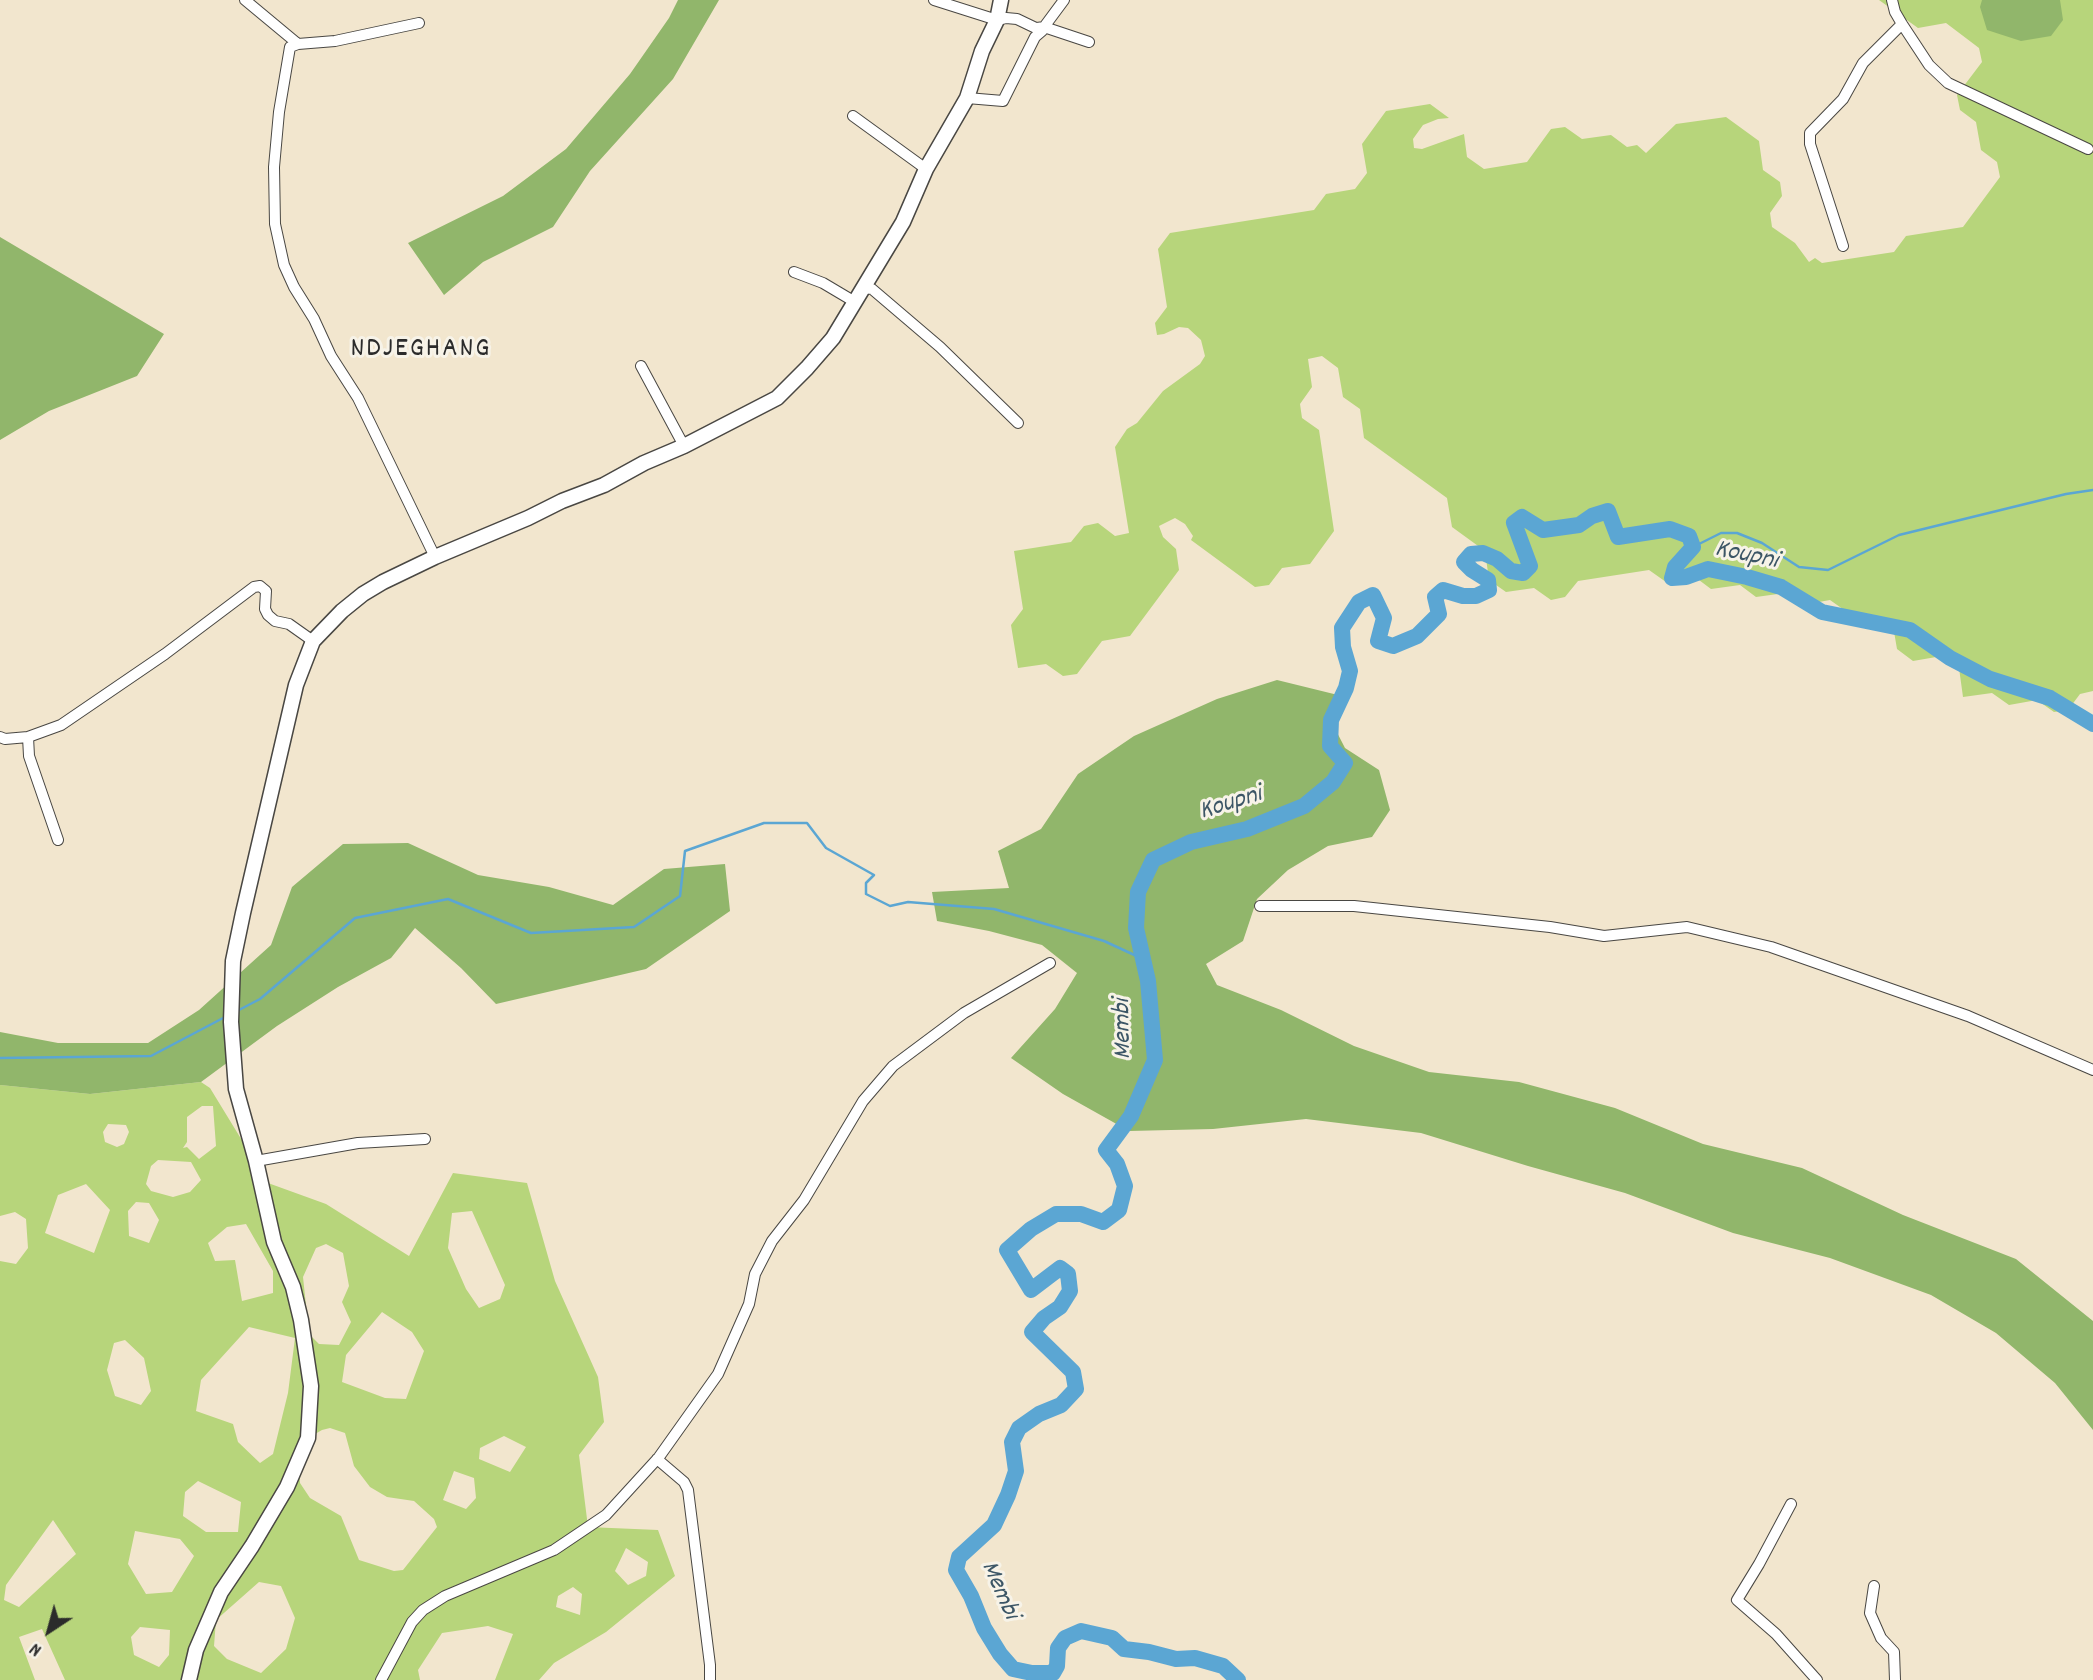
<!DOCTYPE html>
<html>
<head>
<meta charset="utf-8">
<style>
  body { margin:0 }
  #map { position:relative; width:2093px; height:1680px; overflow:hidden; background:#f2e6ce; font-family:Dekko,sans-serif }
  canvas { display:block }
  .north { position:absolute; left:14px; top:1596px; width:70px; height:70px; -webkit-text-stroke:5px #f7f3e8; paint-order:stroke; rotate:216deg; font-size:19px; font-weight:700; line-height:28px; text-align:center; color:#2b2b2b }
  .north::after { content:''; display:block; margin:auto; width:24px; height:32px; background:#2b2b2b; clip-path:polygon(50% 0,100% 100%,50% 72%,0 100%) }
</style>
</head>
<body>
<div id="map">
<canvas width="2093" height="1680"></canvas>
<div class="north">N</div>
</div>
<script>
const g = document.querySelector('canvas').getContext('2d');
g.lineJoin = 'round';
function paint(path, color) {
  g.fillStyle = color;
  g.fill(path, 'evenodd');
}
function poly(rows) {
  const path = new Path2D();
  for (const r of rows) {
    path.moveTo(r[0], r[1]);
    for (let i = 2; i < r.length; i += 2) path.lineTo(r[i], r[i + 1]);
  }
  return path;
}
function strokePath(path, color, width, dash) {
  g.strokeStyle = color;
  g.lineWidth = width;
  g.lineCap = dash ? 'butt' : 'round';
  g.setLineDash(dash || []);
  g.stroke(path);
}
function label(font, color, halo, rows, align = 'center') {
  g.font = font + ' Dekko,sans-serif';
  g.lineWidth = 6;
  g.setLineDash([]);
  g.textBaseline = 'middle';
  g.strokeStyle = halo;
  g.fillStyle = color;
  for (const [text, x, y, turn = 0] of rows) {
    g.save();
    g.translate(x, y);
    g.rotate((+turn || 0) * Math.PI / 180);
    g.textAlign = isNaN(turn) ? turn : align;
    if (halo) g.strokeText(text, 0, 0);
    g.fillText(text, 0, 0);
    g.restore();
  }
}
const green = poly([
  [1879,0,2093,0,2093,691,2080,694,2068,710,2054,712,2037,700,2009,705,1992,693,1963,697,1959,668,1942,656,1913,661,1897,649,1892,620,1864,624,1830,600,1802,605,1785,593,1756,597,1740,585,1711,589,1695,577,1666,582,1649,570,1578,581,1565,597,1551,600,1534,588,1506,592,1489,580,1485,551,1452,527,1447,498,1364,438,1360,409,1343,397,1338,368,1322,356,1308,359,1312,387,1300,404,1302,418,1319,430,1334,531,1310,564,1282,568,1269,585,1255,587,1191,540,1193,536,1185,524,1175,518,1159,526,1163,537,1176,549,1179,570,1130,636,1102,641,1077,674,1063,676,1046,664,1018,668,1011,625,1023,609,1014,551,1071,542,1084,526,1098,523,1115,536,1129,533,1115,447,1127,429,1137,423,1163,391,1200,364,1205,356,1201,340,1188,328,1179,327,1164,334,1157,335,1155,323,1167,307,1158,249,1170,233,1314,210,1326,194,1355,189,1367,173,1362,144,1386,111,1430,104,1449,118,1438,119,1423,125,1413,139,1414,148,1422,149,1464,134,1467,157,1484,169,1527,162,1551,129,1565,127,1582,139,1611,135,1627,147,1637,145,1646,153,1676,124,1726,117,1759,141,1763,170,1780,182,1782,196,1770,213,1772,227,1795,243,1809,262,1815,258,1822,263,1894,252,1906,236,1963,227,2000,177,1997,162,1981,150,1976,122,1960,110,1957,95,1982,62,1979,48,1946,23,1918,28],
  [201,1082,210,1088,268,1183,326,1204,409,1256,453,1173,527,1183,555,1281,598,1377,604,1422,579,1455,588,1527,658,1530,675,1576,606,1632,554,1663,539,1680,495,1680,513,1634,488,1626,442,1633,418,1670,420,1680,65,1680,42,1629,19,1637,35,1680,0,1680,0,1261,16,1264,28,1248,26,1219,15,1212,0,1216,0,1085,90,1094],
  [202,1106,213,1106,216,1146,199,1159,187,1147,183,1148,187,1142,187,1117],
  [108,1124,126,1125,129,1132,124,1144,117,1147,105,1142,103,1132],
  [158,1160,191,1162,201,1180,190,1192,173,1197,151,1191,146,1184,151,1166],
  [86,1184,110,1210,94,1253,45,1233,58,1195],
  [136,1202,149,1203,159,1220,149,1243,129,1236,128,1211],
  [472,1211,505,1285,500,1299,479,1308,466,1289,448,1248,452,1213],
  [246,1224,273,1271,273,1293,242,1301,235,1260,215,1261,208,1243,227,1227],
  [326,1244,343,1253,349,1286,342,1302,351,1322,339,1345,319,1344,309,1334,303,1277,316,1248],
  [382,1312,412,1332,424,1351,406,1399,385,1398,342,1382,346,1355],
  [249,1327,295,1338,288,1393,273,1454,260,1463,238,1442,233,1424,196,1411,201,1380],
  [125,1340,144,1358,151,1391,141,1405,115,1396,107,1370,114,1343],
  [330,1428,345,1433,354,1466,370,1487,387,1497,414,1501,434,1519,437,1527,403,1570,394,1571,359,1560,341,1516,310,1498,300,1483,299,1464,308,1438,322,1430],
  [504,1436,526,1447,510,1472,479,1459,480,1448],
  [454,1471,474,1478,476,1498,466,1509,443,1500],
  [198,1481,241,1502,238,1532,206,1532,183,1516,185,1492],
  [53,1520,76,1554,19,1607,4,1600,6,1585],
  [135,1531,180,1539,194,1556,172,1592,146,1594,128,1564],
  [626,1548,648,1562,646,1576,628,1585,615,1571],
  [259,1582,281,1586,295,1618,286,1649,261,1673,227,1659,214,1646,216,1620],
  [573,1587,582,1594,580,1615,556,1607,558,1596],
  [140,1627,170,1630,169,1655,159,1667,134,1655,131,1637]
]);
const forest = poly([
  [678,0,719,0,673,79,590,171,553,227,483,262,444,295,408,243,503,196,566,149,630,74,669,18],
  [1982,0,2060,0,2063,20,2051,36,2021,41,1987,30,1980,7],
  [0,237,164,334,137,376,49,411,0,440],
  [1277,680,1342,696,1329,717,1345,748,1379,770,1390,810,1372,837,1328,846,1288,870,1257,899,1243,941,1206,964,1217,985,1281,1010,1354,1046,1429,1072,1519,1082,1615,1108,1703,1144,1802,1168,1903,1215,2016,1259,2093,1321,2093,1430,2055,1383,1996,1333,1931,1295,1830,1258,1733,1233,1625,1193,1528,1166,1421,1133,1306,1119,1213,1129,1129,1131,1063,1094,1011,1058,1055,1009,1077,973,1042,945,989,931,937,921,932,892,1009,888,998,851,1041,829,1078,774,1134,736,1217,699],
  [408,843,478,875,549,887,613,905,664,869,725,864,730,911,646,969,496,1004,461,968,415,928,391,958,338,987,277,1026,201,1082,90,1094,0,1085,0,1032,58,1043,148,1043,199,1010,271,945,292,887,343,844]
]);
const stream = poly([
  [1693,547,1721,533,1737,533,1762,543,1799,567,1828,570,1899,535,2066,494,2093,490],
  [237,1011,260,999,355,918,448,899,531,933,634,927,680,896,685,851,764,823,807,823,826,848,874,875,866,883,866,894,890,906,908,902,994,909,1104,941,1143,959],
  [0,1058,151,1056,225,1017]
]);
const river = poly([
  [1238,1680,1223,1666,1195,1658,1176,1659,1149,1652,1124,1649,1112,1638,1081,1631,1065,1638,1058,1648,1057,1666,1053,1673,1032,1673,1013,1669,1000,1654,984,1628,971,1596,956,1570,959,1557,994,1525,1008,1495,1016,1471,1012,1442,1019,1428,1039,1414,1061,1405,1076,1389,1073,1372,1032,1332,1044,1318,1060,1307,1070,1291,1068,1274,1060,1268,1031,1290,1007,1250,1031,1229,1056,1214,1081,1214,1103,1222,1119,1210,1125,1186,1117,1164,1106,1150,1131,1116,1155,1060,1148,981,1136,928,1138,892,1153,860,1191,842,1247,829,1304,806,1333,782,1345,763,1330,746,1331,720,1346,688,1350,671,1343,647,1342,628,1359,602,1373,595,1384,618,1378,641,1393,646,1417,636,1439,614,1435,597,1443,590,1463,596,1476,596,1489,590,1488,580,1472,570,1464,562,1471,554,1483,553,1497,559,1511,571,1523,573,1530,566,1514,523,1522,517,1543,530,1579,525,1592,516,1608,511,1618,537,1670,529,1689,536,1693,547,1675,567,1672,578,1686,577,1708,569,1747,577,1781,587,1822,612,1910,630,1950,658,1990,679,2050,698,2093,724]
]);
const street = poly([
  [245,0,298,44],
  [934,0,997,20,1006,18,1017,19,1042,31,1037,28,1044,27,1089,42],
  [1892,0,1895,12,1902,24,1929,65,1948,83,2088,149],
  [419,23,335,41,298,44,290,47,279,112,274,167,275,224,284,265,294,287,314,319,331,356,358,398,435,557],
  [1044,27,1064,0],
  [967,98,1003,101,1035,37,1042,31],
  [853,116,926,169],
  [1843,246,1810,144,1810,133,1843,99,1863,63,1902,24],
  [794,272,823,283,855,302],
  [863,288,872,289,940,347,1018,423],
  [641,366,684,446],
  [0,737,5,739,28,737,61,725,165,654,254,587,260,586,266,591,265,609,268,615,275,621,289,624,313,641],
  [28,737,29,756,58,840],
  [1260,906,1354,906,1550,927,1604,936,1687,927,1771,947,1968,1016,2093,1070],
  [256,1161,358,1143,425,1139],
  [657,1459,684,1482,688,1490,710,1665,710,1680],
  [1791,1504,1759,1564,1737,1600,1776,1634,1817,1680],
  [1874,1586,1870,1613,1881,1638,1894,1652,1895,1680],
  [381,1680,412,1622,423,1610,445,1596,554,1550,606,1515,659,1457,718,1374,749,1304,755,1274,772,1241,804,1200,863,1101,893,1066,964,1013,1050,963]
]);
const secondary = poly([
  [189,1680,196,1650,221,1592,252,1546,287,1487,308,1438,311,1386,301,1320,293,1287,274,1242,256,1161,236,1089,231,1022,233,961,243,913,296,685,313,641,342,611,363,594,383,582,435,557,528,518,562,501,604,485,644,463,684,446,777,398,807,368,833,338,903,222,926,169,967,98,982,51,997,20,1001,0]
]);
const waterNames = [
  ["Koupni",1746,557,12],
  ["Koupni",1231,805,-17],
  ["Membi",1125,1029,-91],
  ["Membi",998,1591,66]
];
const quarterNames = [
  ["NDJEGHANG",421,351]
];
paint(green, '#b7d57b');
paint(forest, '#91b66b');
strokePath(stream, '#5ba6d3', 2.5);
strokePath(river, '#5ba6d3', 16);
strokePath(street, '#494743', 12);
strokePath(secondary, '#494743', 17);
strokePath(street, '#fff', 10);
strokePath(secondary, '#fff', 14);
label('italic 26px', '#3c5666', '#f7f3e8', waterNames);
g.letterSpacing = '2px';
label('28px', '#2b2b2b', '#f7f3e8', quarterNames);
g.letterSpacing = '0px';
</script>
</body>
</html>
